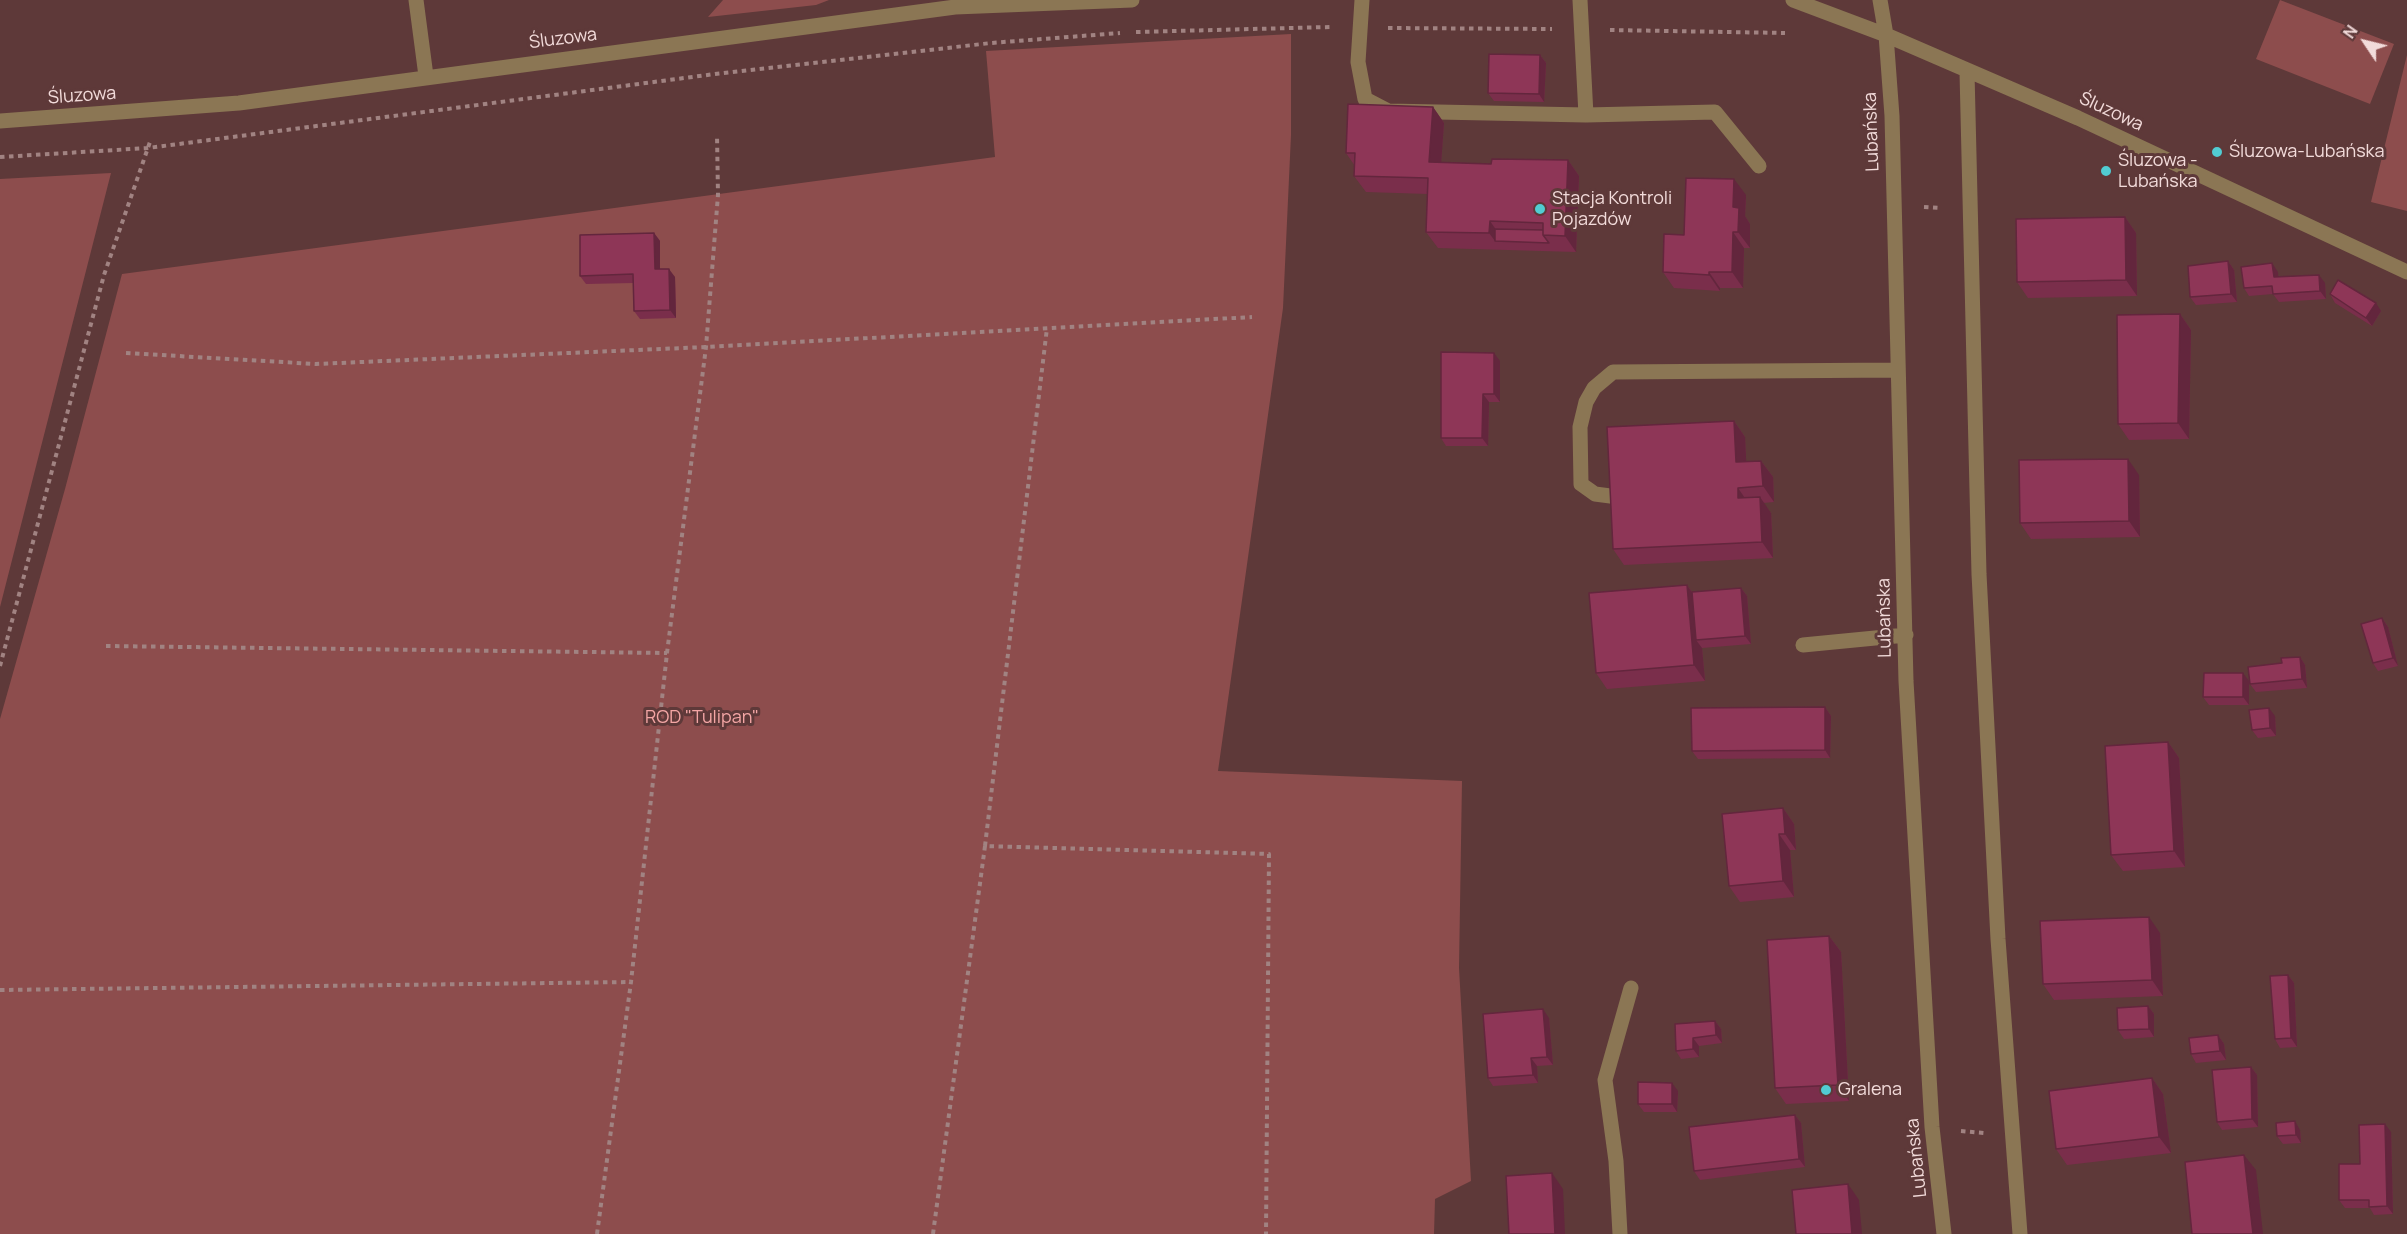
<!DOCTYPE html>
<html>
<head>
<meta charset="utf-8">
<style>
  body { margin:0 }
  #map { position:relative; width:2407px; height:1234px; overflow:hidden; background:#5e3939; font-family:Manrope,sans-serif }
  canvas { display:block }
  .north { position:absolute; left:2335px; top:12px; width:60px; height:60px; -webkit-text-stroke:4px #5e3939; paint-order:stroke; rotate:305deg; font-size:16px; font-weight:700; line-height:24px; text-align:center; color:#f2dbda }
  .north::after { content:''; display:block; margin:auto; width:21px; height:27px; background:#f2dbda; clip-path:polygon(50% 0,100% 100%,50% 72%,0 100%) }
</style>
</head>
<body>
<div id="map">
<canvas width="2407" height="1234"></canvas>
<div class="north">N</div>
</div>
<script>
const g = document.querySelector('canvas').getContext('2d');
g.lineJoin = 'round';
function paint(path, color) {
  g.fillStyle = color;
  g.fill(path, 'evenodd');
}
function poly(rows) {
  const path = new Path2D();
  for (const r of rows) {
    path.moveTo(r[0], r[1]);
    for (let i = 2; i < r.length; i += 2) path.lineTo(r[i], r[i + 1]);
  }
  return path;
}
function strokePath(path, color, width, dash) {
  g.strokeStyle = color;
  g.lineWidth = width;
  g.lineCap = dash ? 'butt' : 'round';
  g.setLineDash(dash || []);
  g.stroke(path);
}
function label(font, color, halo, rows, align = 'center') {
  g.font = font + ' Manrope,sans-serif';
  g.lineWidth = 6;
  g.setLineDash([]);
  g.textBaseline = 'middle';
  g.strokeStyle = halo;
  g.fillStyle = color;
  for (const [text, x, y, turn = 0] of rows) {
    g.save();
    g.translate(x, y);
    g.rotate((+turn || 0) * Math.PI / 180);
    g.textAlign = isNaN(turn) ? turn : align;
    if (halo) g.strokeText(text, 0, 0);
    g.fillText(text, 0, 0);
    g.restore();
  }
}
const green = poly([
  [723,0,829,0,816,5,708,17],
  [2280,0,2394,44,2370,104,2256,59],
  [1291,34,1291,135,1283,308,1218,771,1462,781,1459,968,1471,1181,1435,1199,1434,1234,0,1234,0,719,65,489,122,274,995,157,986,51],
  [2407,55,2407,211,2371,202],
  [111,173,0,607,0,179]
]);
const path = poly([
  [1388,28,1552,29],
  [1610,30,1785,33],
  [1136,32,1330,27],
  [0,157,148,148,715,74,991,43,1120,33],
  [1924,207,1940,208],
  [126,353,316,364,706,347,1252,317],
  [106,646,667,653],
  [0,666,104,275,151,139],
  [985,846,1047,328],
  [0,990,631,982],
  [1961,1131,1984,1133],
  [597,1234,631,982,667,653,706,347,718,195,717,135],
  [933,1234,985,846,1269,854,1266,1234]
]);
const minor = poly([
  [416,0,426,76],
  [1362,0,1358,62,1365,99,1388,111,1586,115,1715,112,1759,166],
  [1580,0,1586,115],
  [1793,0,1886,35,2078,118,2407,272],
  [1880,0,1886,35,1892,116,1906,681,1932,1127,1944,1234],
  [1967,72,1979,574,1998,939,2020,1234],
  [0,121,239,103,955,7,1132,0],
  [1618,497,1595,494,1581,484,1580,427,1586,402,1594,388,1613,372,1898,370],
  [1803,645,1906,635],
  [1620,1234,1616,1161,1605,1080,1631,988]
]);
const wall = poly([
  [1540,55,1546,63,1544,102,1494,101,1488,93],
  [1433,107,1444,123,1441,162,1491,164,1568,160,1579,176,1576,252,1438,248,1426,232,1428,194,1366,192,1354,176,1355,166,1346,153],
  [1746,195,1745,216,1750,224,1750,248,1744,248,1743,288,1720,288,1720,291,1674,288,1663,272,1684,235],
  [2125,217,2136,233,2137,296,2028,298,2017,282],
  [654,233,660,241,660,269,675,277,676,318,640,319,634,311,633,283,586,284,580,276],
  [2228,261,2234,270,2237,302,2196,305,2190,297],
  [2278,272,2278,277,2325,283,2326,299,2279,302,2273,294,2249,296,2244,288],
  [2330,294,2381,311,2372,326,2335,303],
  [2180,314,2191,330,2189,439,2129,440,2118,424],
  [1500,361,1500,402,1489,402,1488,446,1446,446,1441,438],
  [1734,421,1745,437,1746,462,1761,461,1773,477,1774,502,1763,503,1771,513,1773,558,1624,565,1613,549],
  [2139,475,2140,537,2031,539,2020,523],
  [1687,585,1692,592,1741,588,1747,596,1751,644,1702,648,1705,681,1607,689,1596,673],
  [2382,618,2388,627,2398,666,2378,671,2373,663],
  [2300,657,2305,665,2307,688,2256,692,2250,684,2282,663],
  [2249,681,2249,705,2209,705,2203,697],
  [1825,707,1831,716,1830,758,1698,759,1692,751],
  [2275,716,2276,736,2258,738,2252,730],
  [2168,742,2179,758,2185,867,2123,871,2111,855],
  [1783,808,1794,824,1796,850,1790,850,1794,897,1740,902,1729,886],
  [2160,933,2163,996,2054,1000,2043,984],
  [1829,936,1841,952,1849,1101,1786,1104,1775,1088],
  [2288,975,2294,983,2297,1047,2280,1048,2275,1039],
  [2148,1006,2154,1014,2154,1037,2124,1039,2118,1030],
  [1549,1018,1553,1065,1537,1066,1538,1083,1493,1086,1488,1078],
  [1715,1021,1721,1029,1722,1043,1699,1046,1699,1057,1681,1059,1676,1051],
  [2218,1035,2224,1044,2226,1060,2196,1063,2191,1054],
  [2251,1067,2257,1075,2258,1127,2222,1130,2217,1122],
  [2152,1078,2163,1094,2171,1153,2067,1165,2056,1149],
  [1678,1091,1677,1112,1644,1112,1638,1104],
  [1795,1115,1801,1123,1805,1167,1700,1180,1694,1171],
  [2300,1130,2301,1143,2283,1144,2277,1136],
  [2391,1132,2393,1214,2374,1215,2370,1208,2345,1208,2339,1200,2360,1164]
]);
const shadedWall = poly([
  [1540,55,1546,63,1544,102,1539,94],
  [1433,107,1444,123,1440,178,1429,162],
  [1568,160,1579,176,1576,252,1565,236],
  [1734,179,1746,195,1745,216,1750,224,1750,248,1738,232,1733,207],
  [2125,217,2136,233,2137,296,2126,280],
  [1490,221,1501,237,1495,241,1489,233],
  [1733,232,1744,248,1743,288,1732,272],
  [654,233,660,241,660,277,655,269],
  [2228,261,2234,270,2237,302,2231,294],
  [2272,263,2278,272,2279,285,2274,277],
  [669,269,675,277,676,318,670,310],
  [1709,272,1720,288,1720,291,1709,275],
  [2319,275,2325,283,2326,299,2320,291],
  [2376,303,2381,311,2372,326,2366,318],
  [2180,314,2191,330,2189,439,2178,423],
  [1494,353,1500,361,1500,402,1494,394],
  [1483,394,1489,402,1488,446,1482,438],
  [1734,421,1745,437,1747,478,1736,462],
  [2128,459,2139,475,2140,537,2129,521],
  [1761,461,1773,477,1774,502,1763,486],
  [1738,488,1749,504,1738,498],
  [1760,497,1771,513,1773,558,1762,542],
  [1687,585,1698,601,1696,640,1702,648,1705,681,1694,665],
  [1741,588,1747,596,1751,644,1745,636],
  [2382,618,2388,627,2398,666,2393,658],
  [2300,657,2305,665,2307,688,2302,679],
  [2243,673,2249,681,2249,705,2243,697],
  [1825,707,1831,716,1830,758,1825,750],
  [2269,708,2275,716,2276,736,2270,728],
  [2168,742,2179,758,2185,867,2174,851],
  [1783,808,1794,824,1796,850,1785,834],
  [1779,834,1790,850,1794,897,1783,881],
  [2149,917,2160,933,2163,996,2152,980],
  [1829,936,1841,952,1849,1101,1838,1085],
  [2288,975,2294,983,2297,1047,2291,1038],
  [2148,1006,2154,1014,2154,1037,2149,1029],
  [1543,1009,1549,1018,1553,1065,1547,1057],
  [1715,1021,1721,1029,1722,1043,1716,1035],
  [2218,1035,2224,1044,2226,1060,2220,1051],
  [1693,1038,1699,1046,1699,1057,1693,1049],
  [1531,1058,1537,1066,1538,1083,1533,1075],
  [2251,1067,2257,1075,2258,1127,2252,1119],
  [2152,1078,2163,1094,2171,1153,2159,1137],
  [1672,1083,1678,1091,1677,1112,1672,1104],
  [1795,1115,1801,1123,1805,1167,1799,1159],
  [2295,1121,2300,1130,2301,1143,2296,1135],
  [2385,1124,2391,1132,2393,1214,2387,1206],
  [2244,1155,2256,1170,2263,1234,2253,1234],
  [1552,1173,1563,1189,1565,1234,1555,1234],
  [1848,1184,1859,1200,1862,1234,1852,1234]
]);
const building = poly([
  [1489,54,1540,55,1539,94,1488,93,1489,54],
  [1348,104,1433,107,1429,162,1491,164,1492,159,1568,160,1565,236,1543,235,1543,223,1490,221,1489,233,1426,232,1428,178,1354,176,1355,153,1346,153,1348,104],
  [1686,178,1734,179,1733,207,1739,208,1738,232,1733,232,1732,272,1709,272,1709,275,1663,272,1664,234,1684,235,1686,178],
  [2125,217,2126,280,2017,282,2016,219,2125,217],
  [1495,229,1543,230,1543,235,1549,243,1495,241,1495,229],
  [654,233,655,269,669,269,670,310,634,311,633,274,580,276,580,235,654,233],
  [2228,261,2231,294,2190,297,2188,266,2228,261],
  [2272,263,2274,277,2319,275,2320,291,2273,294,2272,286,2244,288,2241,267,2272,263],
  [2338,280,2376,303,2366,318,2330,294,2338,280],
  [2180,314,2178,423,2118,424,2117,315,2180,314],
  [1441,352,1494,353,1494,394,1483,394,1482,438,1441,438,1441,352],
  [1734,421,1736,462,1761,461,1763,486,1738,488,1738,498,1760,497,1762,542,1613,549,1607,427,1734,421],
  [2128,459,2129,521,2020,523,2019,460,2128,459],
  [1687,585,1694,665,1596,673,1589,593,1687,585],
  [1741,588,1745,636,1696,640,1692,592,1741,588],
  [2382,618,2393,658,2373,663,2361,624,2382,618],
  [2300,657,2302,679,2250,684,2248,667,2282,663,2281,658,2300,657],
  [2204,673,2243,673,2243,697,2203,697,2204,673],
  [1825,707,1825,750,1692,751,1691,708,1825,707],
  [2269,708,2270,728,2252,730,2249,710,2269,708],
  [2168,742,2174,851,2111,855,2105,746,2168,742],
  [1783,808,1785,834,1779,834,1783,881,1729,886,1722,814,1783,808],
  [2149,917,2152,980,2043,984,2040,921,2149,917],
  [1829,936,1838,1085,1775,1088,1767,940,1829,936],
  [2288,975,2291,1038,2275,1039,2270,976,2288,975],
  [2148,1006,2149,1029,2118,1030,2117,1008,2148,1006],
  [1543,1009,1547,1057,1531,1058,1533,1075,1488,1078,1483,1014,1543,1009],
  [1715,1021,1716,1035,1693,1038,1693,1049,1676,1051,1675,1024,1715,1021],
  [2218,1035,2220,1051,2191,1054,2189,1038,2218,1035],
  [2251,1067,2252,1119,2217,1122,2212,1070,2251,1067],
  [2152,1078,2159,1137,2056,1149,2049,1091,2152,1078],
  [1638,1082,1672,1083,1672,1104,1638,1104,1638,1082],
  [1795,1115,1799,1159,1694,1171,1689,1127,1795,1115],
  [2295,1121,2296,1135,2277,1136,2276,1123,2295,1121],
  [2385,1124,2387,1206,2369,1207,2369,1200,2339,1200,2339,1164,2360,1164,2359,1125,2385,1124],
  [2244,1155,2253,1234,2192,1234,2185,1162,2244,1155],
  [1552,1173,1555,1234,1509,1234,1506,1176,1552,1173],
  [1848,1184,1852,1234,1796,1234,1792,1190,1848,1184]
]);
const markers = [
  [2217,152,6,"#51ccd2"],
  [2106,171,6,"#51ccd2"],
  [1540,209,6,"#51ccd2"],
  [1826,1090,6,"#51ccd2"]
];
const streetNames = [
  ["Śluzowa",563,39,-7],
  ["Śluzowa",82,96,-4],
  ["Śluzowa",2111,112,25],
  ["Lubańska",1872,132,-92],
  ["Lubańska",1885,618,-91],
  ["Lubańska",1917,1158,-96]
];
const poiNames = [
  ["Śluzowa-Lubańska",2229,152],
  ["Śluzowa -",2118,161],
  ["Lubańska",2118,182],
  ["Stacja Kontroli",1552,199],
  ["Pojazdów",1552,220],
  ["Gralena",1838,1090]
];
const parkNames = [
  ["ROD \"Tulipan\"",702,718]
];
paint(green, '#8d4d4d');
strokePath(path, '#a18382', 4, [4.5, 4.5]);
strokePath(minor, '#8b7654', 15);
paint(wall, '#7a2e4b');
paint(shadedWall, '#63263d');
paint(building, '#8e3657');
strokePath(building, '#63263d', 1.5);
for (const [x, y, r, color] of markers) {
  const dot = new Path2D();
  dot.arc(x, y, r, 0, 2 * Math.PI);
  g.fillStyle = color;
  g.fill(dot);
  strokePath(dot, '#5e3939', 2);
}
label('18px', '#f2dbda', '#5e3939', streetNames);
label('18px', '#f2dbda', '#5e3939', poiNames, 'left');
label('18px', '#f4a6a5', '#5e3939', parkNames);
</script>
</body>
</html>
